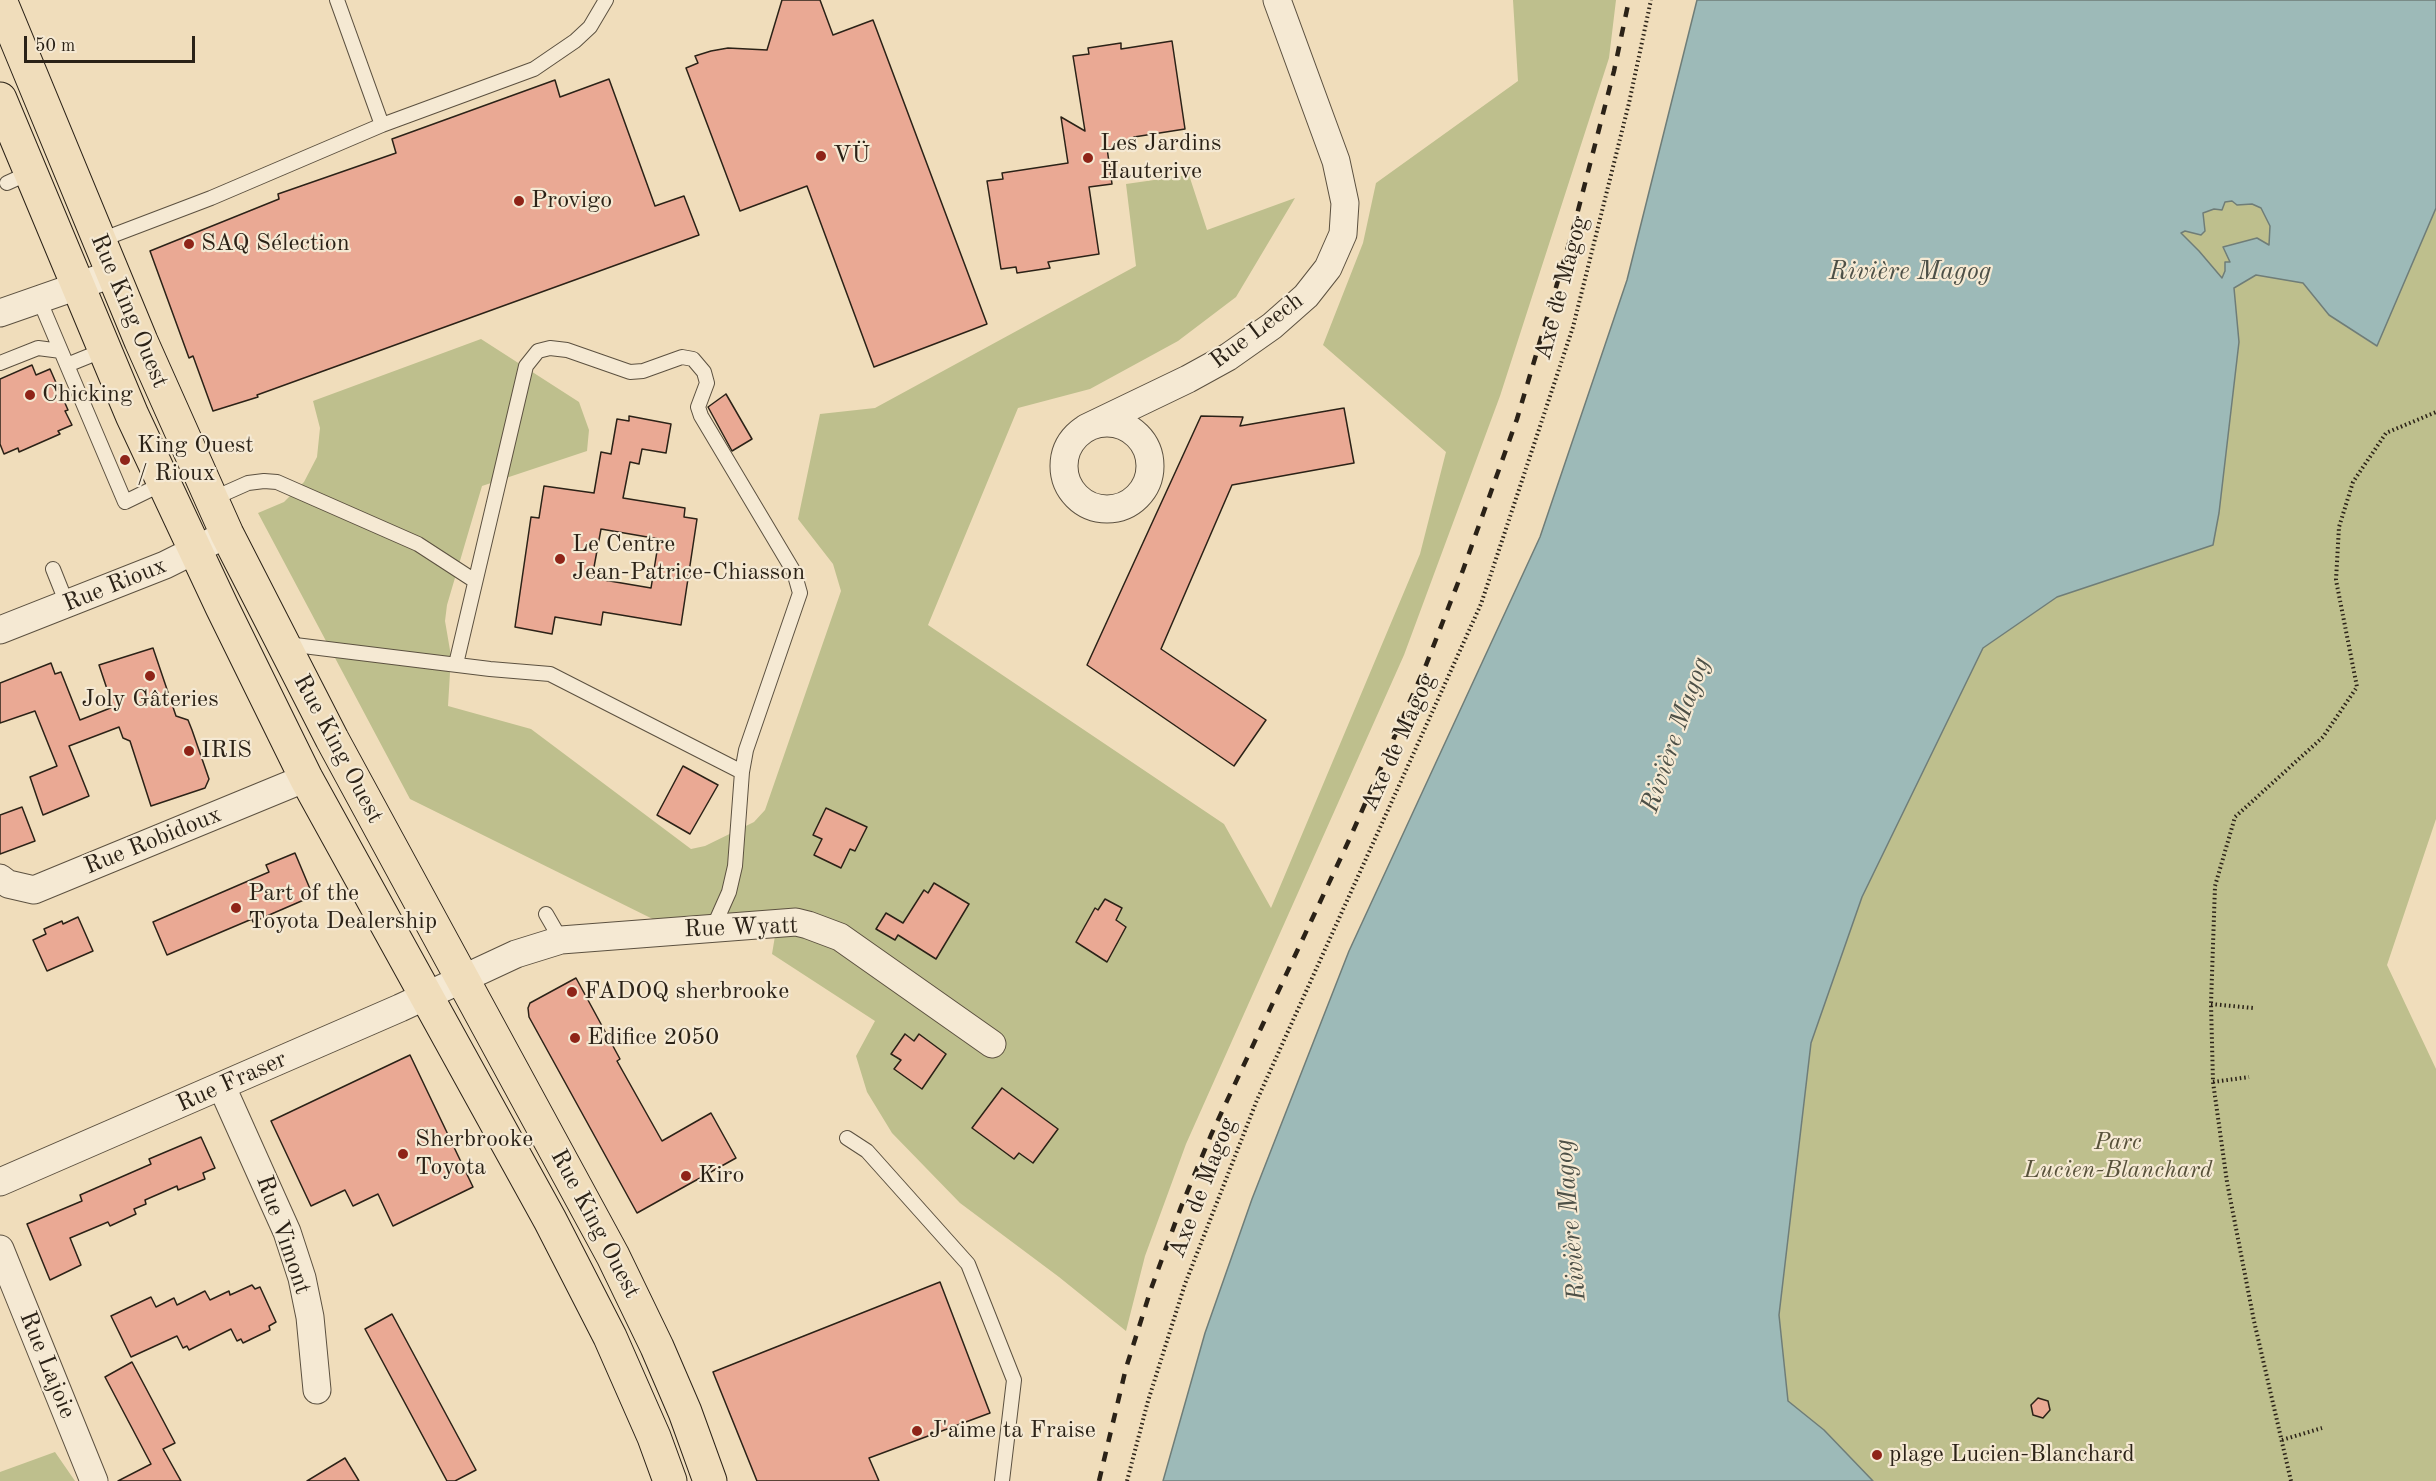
<!DOCTYPE html>
<html>
<head>
<meta charset="utf-8">
<style>
  body { margin:0 }
  #map { position:relative; width:2436px; height:1481px; overflow:hidden; background:#f0ddbb; font-family:"Old Standard TT",serif }
  canvas { display:block }
  .scale { position:absolute; left:24px; top:36px; width:171px; height:27px; box-sizing:border-box; border:3px solid #2b2217; border-top:0; padding-left:8px; font-size:18px; line-height:21px; white-space:nowrap; color:#2b2217; -webkit-text-stroke:4px #f5e9d3; paint-order:stroke }
</style>
</head>
<body>
<div id="map">
<canvas width="2436" height="1481"></canvas>
<div class="scale">50 m</div>
</div>
<script>
const g = document.querySelector('canvas').getContext('2d');
g.lineJoin = 'round';
function paint(path, color) {
  g.fillStyle = color;
  g.fill(path, 'evenodd');
}
function poly(rows) {
  const path = new Path2D();
  for (const r of rows) {
    if (r.length === 3) {
      path.moveTo(r[0] + r[2], r[1]);
      path.arc(r[0], r[1], r[2], 0, 2 * Math.PI);
      continue;
    }
    path.moveTo(r[0], r[1]);
    for (let i = 2; i < r.length; i += 2) path.lineTo(r[i], r[i + 1]);
  }
  return path;
}
function strokePath(path, color, width, dash) {
  g.strokeStyle = color;
  g.lineWidth = width;
  g.lineCap = dash ? 'butt' : 'round';
  g.setLineDash(dash || []);
  g.stroke(path);
}
function label(font, color, halo, rows, align = 'center') {
  g.font = font + ' "Old Standard TT",serif';
  g.lineWidth = 4.5;
  g.setLineDash([]);
  g.textBaseline = 'middle';
  g.strokeStyle = halo;
  g.fillStyle = color;
  for (const [text, x, y, turn = 0] of rows) {
    g.save();
    g.translate(x, y);
    g.rotate((+turn || 0) * Math.PI / 180);
    g.textAlign = isNaN(turn) ? turn : align;
    if (halo) g.strokeText(text, 0, 0);
    g.fillText(text, 0, 0);
    g.restore();
  }
}
const green = poly([
  [1513,0,1616,0,1609,58,1500,396,1404,655,1186,1144,1145,1256,1126,1331,1059,1277,960,1203,892,1133,867,1092,856,1056,875,1021,772,954,777,924,675,930,410,799,258,513,284,502,304,482,317,457,320,428,313,401,481,339,579,402,589,430,587,451,482,486,447,605,445,621,451,656,448,706,531,729,691,849,705,846,754,822,765,810,841,591,833,564,798,519,820,414,875,408,1136,266,1126,184,1189,175,1207,230,1295,198,1236,297,1178,341,1090,389,1018,408,928,625,1224,824,1271,908,1420,554,1446,452,1323,345,1363,243,1376,183,1518,81],
  [2232,201,2237,205,2252,204,2261,208,2270,226,2269,246,2257,238,2253,239,2230,263,2222,278,2199,251,2180,233,2185,231,2205,231,2203,213,2225,202],
  [2436,208,2436,819,2387,965,2436,1069,2436,1481,1873,1481,1824,1430,1788,1401,1779,1315,1811,1043,1862,897,1983,648,2057,597,2213,545,2219,513,2239,342,2234,288,2256,275,2303,283,2329,315,2376,346],
  [55,1452,75,1481,0,1481,0,1472]
]);
const water = poly([
  [1697,0,2436,0,2436,208,2377,346,2329,315,2303,283,2256,275,2234,288,2239,342,2219,513,2213,545,2057,597,1983,648,1862,897,1811,1043,1779,1315,1788,1401,1824,1430,1873,1481,1163,1481,1205,1333,1252,1199,1349,951,1540,537,1627,280,1697,0],
  [2232,201,2237,205,2252,204,2261,208,2270,226,2269,245,2257,238,2223,247,2230,262,2225,262,2225,271,2222,278,2199,251,2181,233,2185,231,2201,235,2205,231,2203,213,2214,209,2222,210,2225,202,2232,201]
]);
const building = poly([
  [782,0,820,0,833,35,873,20,987,324,874,367,807,186,740,211,686,68,698,63,695,56,711,51,728,48,767,50,782,0],
  [1172,41,1185,129,1134,137,1136,143,1107,148,1112,184,1089,187,1099,254,1048,262,1050,268,1017,273,1016,267,1001,269,987,181,1003,179,1002,173,1068,163,1061,117,1085,131,1073,56,1089,54,1088,48,1121,43,1121,49,1172,41],
  [609,79,655,206,684,196,699,235,257,395,258,397,213,411,193,356,189,358,150,251,279,199,278,194,396,153,392,139,555,80,560,97,609,79],
  [32,365,36,375,50,369,68,410,65,411,72,425,58,431,60,434,19,452,18,448,4,454,0,444,0,379,32,365],
  [726,394,752,439,732,451,708,407,726,394],
  [1344,408,1354,463,1232,485,1161,649,1266,720,1234,766,1087,665,1201,416,1243,417,1240,426,1344,408],
  [629,416,671,424,666,453,642,449,639,464,630,462,623,498,685,508,684,517,697,519,681,625,603,612,601,625,555,617,552,634,515,627,531,517,539,518,544,486,594,493,601,452,611,454,617,419,629,421,629,416],
  [601,529,659,539,651,588,592,578,601,529],
  [153,648,176,716,188,720,192,730,209,779,205,788,151,806,130,741,123,738,119,727,69,746,89,796,43,815,30,777,57,766,35,711,0,723,0,683,51,663,55,674,61,672,80,720,113,707,99,665,153,648],
  [683,766,718,785,690,834,657,815,683,766],
  [22,807,35,841,0,854,0,815,22,807],
  [826,808,867,827,855,851,850,849,841,868,814,855,822,839,813,835,826,808],
  [295,853,313,896,253,922,252,919,167,955,153,922,269,872,266,865,295,853],
  [934,883,969,904,936,959,898,935,895,940,876,929,886,913,903,923,924,890,928,893,934,883],
  [1105,899,1122,908,1116,920,1126,927,1107,962,1076,942,1095,908,1098,910,1105,899],
  [78,917,93,951,47,971,33,940,46,934,44,929,62,921,63,924,78,917],
  [576,978,620,1059,617,1061,662,1141,711,1113,736,1158,637,1213,529,1017,528,1008,530,1003,576,978],
  [905,1034,914,1041,919,1034,946,1054,922,1089,894,1069,901,1060,891,1054,905,1034],
  [410,1055,473,1187,393,1226,378,1194,353,1206,345,1190,311,1206,271,1121,410,1055],
  [1002,1088,1058,1129,1033,1163,1019,1153,1014,1159,972,1128,1002,1088],
  [201,1137,215,1168,203,1173,205,1179,178,1190,177,1186,145,1200,146,1204,134,1209,136,1214,110,1226,108,1222,70,1238,81,1265,50,1280,27,1224,82,1201,80,1195,151,1164,149,1159,201,1137],
  [940,1282,990,1413,869,1458,879,1481,757,1481,713,1372,940,1282],
  [252,1285,255,1289,260,1287,276,1322,269,1326,270,1330,243,1343,241,1339,237,1341,231,1329,189,1350,187,1346,183,1348,177,1336,131,1357,111,1316,151,1297,156,1307,174,1298,177,1305,205,1291,210,1300,229,1291,230,1295,252,1285],
  [392,1314,476,1470,455,1481,447,1481,365,1329,392,1314],
  [132,1362,175,1443,163,1449,181,1481,118,1481,151,1464,105,1377,132,1362],
  [2038,1398,2048,1401,2050,1410,2043,1418,2033,1415,2031,1405,2038,1398],
  [345,1458,359,1481,307,1481,345,1458]
]);
const path = poly([
  [2211,1004,2253,1008],
  [2213,1082,2249,1077],
  [2282,1440,2322,1428],
  [1127,1481,1148,1401,1185,1284,1257,1100,1481,604,1573,327,1629,103,1651,0],
  [2291,1481,2254,1321,2227,1182,2213,1082,2211,1004,2215,886,2235,817,2323,737,2357,687,2336,580,2339,527,2353,482,2386,433,2436,412]
]);
const service = poly([
  [337,0,382,125],
  [7,183,29,173],
  [98,241,211,198,382,125,534,69,575,41,590,27,606,0],
  [39,299,61,351],
  [0,363,38,348,61,351,125,502,164,483],
  [67,365,104,350],
  [212,499,248,483,264,481,277,482,418,544,475,581],
  [53,569,67,604],
  [287,644,490,669,550,674,742,772],
  [456,664,526,366,538,351,550,348,567,350,630,372,643,371,682,357,693,359,704,372,707,383,698,407,701,416,794,572,800,593,746,750,742,772,735,866,729,892,713,928],
  [546,914,561,940],
  [847,1138,867,1151,968,1264,1014,1380,1002,1481]
]);
const minor = poly([
  [0,313,112,274],
  [1107,466,43],
  [1086,428,1188,379,1228,357,1272,326,1306,296,1328,268,1343,234,1345,203,1336,161,1277,0],
  [0,630,165,565,227,534],
  [0,878,8,884,34,890,306,778],
  [222,1087,287,1232,302,1278,310,1317,317,1390],
  [0,1182,400,1008,516,954,561,940,796,922,808,925,840,937,992,1044],
  [0,1249,94,1481]
]);
const primary = poly([
  [0,0,141,341,227,534,332,739,613,1256,657,1347,685,1412,710,1481],
  [0,99,132,415,222,607,306,778,550,1220,610,1337,654,1437,670,1481]
]);
const rail = poly([
  [1099,1481,1126,1368,1151,1289,1181,1207,1211,1135,1350,838,1426,665,1463,570,1517,419,1573,230,1614,71,1629,0]
]);
const markers = [
  [821,156,6,"#8f2418"],
  [1088,158,6,"#8f2418"],
  [519,201,6,"#8f2418"],
  [189,244,6,"#8f2418"],
  [30,395,6,"#8f2418"],
  [125,460,6,"#8f2418"],
  [560,559,6,"#8f2418"],
  [150,676,6,"#8f2418"],
  [189,751,6,"#8f2418"],
  [236,908,6,"#8f2418"],
  [572,992,6,"#8f2418"],
  [575,1038,6,"#8f2418"],
  [403,1154,6,"#8f2418"],
  [686,1176,6,"#8f2418"],
  [917,1431,6,"#8f2418"],
  [1877,1455,6,"#8f2418"]
];
const poiNames = [
  ["Les Jardins",1100,144],
  ["Hauterive",1100,172],
  ["VÜ",833,156],
  ["Provigo",531,201],
  ["SAQ Sélection",201,244],
  ["Chicking",42,395],
  ["King Ouest",137,446],
  ["/ Rioux",137,474],
  ["Le Centre",572,545],
  ["Jean-Patrice-Chiasson",572,573],
  ["Joly Gâteries",150,700,"center"],
  ["IRIS",201,751],
  ["Part of the",248,894],
  ["Toyota Dealership",248,922],
  ["FADOQ sherbrooke",584,992],
  ["Edifice 2050",587,1038],
  ["Sherbrooke",415,1140],
  ["Toyota",415,1168],
  ["Kiro",698,1176],
  ["J'aime ta Fraise",929,1431],
  ["plage Lucien-Blanchard",1889,1455]
];
const streetNames = [
  ["Axe de Magog",1562,288,-75],
  ["Rue King Ouest",129,311,67],
  ["Rue Leech",1257,331,-37],
  ["Rue Rioux",115,585,-22],
  ["Axe de Magog",1399,742,-66],
  ["Rue King Ouest",338,749,62],
  ["Rue Robidoux",153,841,-22],
  ["Rue Wyatt",741,928,-2],
  ["Rue Fraser",232,1082,-24],
  ["Axe de Magog",1203,1188,-69],
  ["Rue King Ouest",595,1224,62],
  ["Rue Vimont",283,1235,71],
  ["Rue Lajoie",47,1365,68]
];
const parkNames = [
  ["Parc",2118,1143],
  ["Lucien-Blanchard",2118,1171]
];
const waterNames = [
  ["Rivière Magog",1910,272],
  ["Rivière Magog",1676,735,-71],
  ["Rivière Magog",1571,1220,-95]
];
paint(green, '#bebf8d');
paint(water, '#9dbab8');
strokePath(water, '#6f7d78', 1.5);
paint(building, '#eaa994');
strokePath(building, '#2b2217', 1.5);
strokePath(service, '#5c5140', 16);
strokePath(minor, '#5c5140', 29);
strokePath(primary, '#2b2217', 35);
strokePath(path, '#2b2217', 4, [1.5, 3]);
strokePath(service, '#f5e9d3', 14);
strokePath(minor, '#f5e9d3', 27);
strokePath(primary, '#f0ddbb', 33);
strokePath(rail, '#2b2217', 4.5, [10, 10]);
for (const [x, y, r, color] of markers) {
  const dot = new Path2D();
  dot.arc(x, y, r, 0, 2 * Math.PI);
  g.fillStyle = color;
  g.fill(dot);
  strokePath(dot, '#f5e9d3', 2);
}
label('24px', '#2b2217', '#f5e9d3', poiNames, 'left');
label('24px', '#2b2217', '#f5e9d3', streetNames);
label('italic 24px', '#57513a', '#f5e9d3', parkNames);
label('italic 26px', '#4d5047', '#f5e9d3', waterNames);
</script>
</body>
</html>
